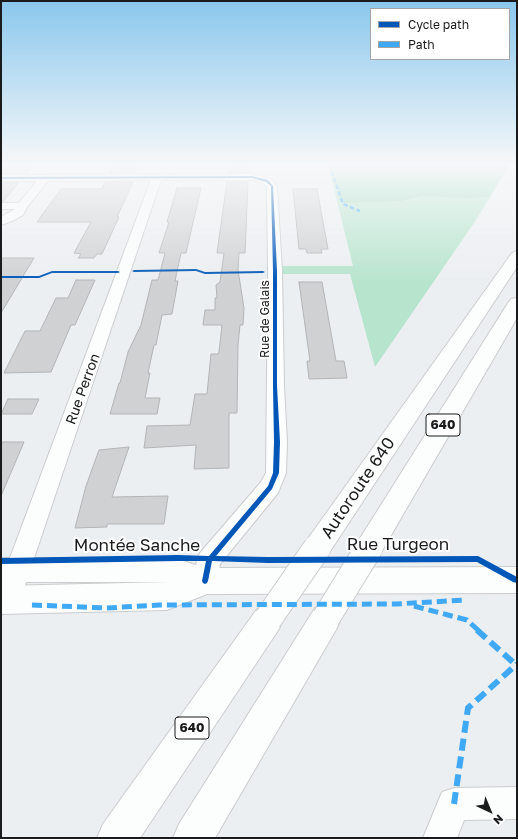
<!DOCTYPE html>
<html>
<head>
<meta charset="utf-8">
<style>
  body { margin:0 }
  #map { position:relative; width:518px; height:839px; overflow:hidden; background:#eceff1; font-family:"Golos Text",sans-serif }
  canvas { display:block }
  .frame { position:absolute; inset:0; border:2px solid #1a1b1d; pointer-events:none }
  .legend { position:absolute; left:370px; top:8px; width:140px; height:52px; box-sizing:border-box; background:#fff; border:1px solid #a3a4a5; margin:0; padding:5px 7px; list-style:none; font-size:12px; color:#1a1b1d }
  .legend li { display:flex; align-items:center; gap:8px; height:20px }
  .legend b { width:20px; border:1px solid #a3a4a5 }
  .north { position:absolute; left:470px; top:791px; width:40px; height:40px; -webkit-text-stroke:3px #fff; paint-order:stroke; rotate:136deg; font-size:11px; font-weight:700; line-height:16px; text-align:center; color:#1a1b1d }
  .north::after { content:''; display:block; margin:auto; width:14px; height:18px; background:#1a1b1d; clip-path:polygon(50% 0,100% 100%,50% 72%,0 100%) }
</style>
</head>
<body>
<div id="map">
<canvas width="518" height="839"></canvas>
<div class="frame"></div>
<ul class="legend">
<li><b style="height:5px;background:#0057b8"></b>Cycle path</li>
<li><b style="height:5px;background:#3fa9f5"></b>Path</li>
</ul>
<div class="north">N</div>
</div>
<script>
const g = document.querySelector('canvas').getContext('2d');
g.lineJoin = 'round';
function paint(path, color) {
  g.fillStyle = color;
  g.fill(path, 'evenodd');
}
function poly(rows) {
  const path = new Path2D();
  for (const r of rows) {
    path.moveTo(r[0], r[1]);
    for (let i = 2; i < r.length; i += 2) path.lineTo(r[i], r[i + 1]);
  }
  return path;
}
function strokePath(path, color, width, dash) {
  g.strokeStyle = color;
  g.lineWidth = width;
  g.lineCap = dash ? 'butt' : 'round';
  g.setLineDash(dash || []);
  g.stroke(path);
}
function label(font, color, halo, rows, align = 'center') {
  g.font = font + ' "Golos Text",sans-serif';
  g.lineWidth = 4;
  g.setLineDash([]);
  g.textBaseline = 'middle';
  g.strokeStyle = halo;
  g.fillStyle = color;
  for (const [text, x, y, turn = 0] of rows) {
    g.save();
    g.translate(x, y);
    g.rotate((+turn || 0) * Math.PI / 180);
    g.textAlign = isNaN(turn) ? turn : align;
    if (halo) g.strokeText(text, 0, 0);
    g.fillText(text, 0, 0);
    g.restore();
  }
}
const green = poly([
  [328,165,510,165,474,223,375,367,350,274,277,274,280,266,353,266]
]);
const forest = poly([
  [329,165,509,165,489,197,464,198,421,196,402,201,341,203]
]);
const building = poly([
  [1,165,34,165,27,173,1,174,1,165],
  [112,165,138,165,135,173,109,173,112,165],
  [230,165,248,165,248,173,229,173,230,165],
  [1,182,19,182,3,202,1,202,1,182],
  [105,182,133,182,117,217,119,217,102,254,97,254,94,258,78,258,81,254,74,253,91,222,37,222,61,189,102,189,105,182],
  [227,182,248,182,245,253,239,253,238,270,244,308,243,325,240,325,238,345,237,413,229,413,229,468,194,469,196,445,144,448,147,426,190,425,195,394,207,394,211,354,218,354,219,352,222,325,203,325,205,310,215,310,215,298,217,298,216,285,220,282,224,253,217,253,227,182],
  [177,188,201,188,186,253,181,253,175,281,178,281,172,314,162,315,156,345,154,345,148,373,150,373,145,398,160,398,157,414,110,414,119,383,120,383,128,352,141,325,152,280,158,280,165,253,159,253,169,222,167,222,177,188],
  [293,189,317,189,328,249,321,249,322,253,307,253,306,249,299,249,293,189],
  [1,258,34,258,1,313,1,258],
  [76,280,95,280,75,325,71,325,51,372,4,373,25,331,40,331,56,298,68,298,76,280],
  [299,282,322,282,336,361,344,361,347,378,309,379,307,361,310,361,299,282],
  [8,399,39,399,32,414,1,414,8,399],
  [1,442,24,442,1,496,1,442],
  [129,447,112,497,168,496,164,524,107,524,107,527,75,528,86,486,99,450,129,447]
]);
const street = poly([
  [252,174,271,179,277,186,282,271,284,386,287,442,286,473,278,493,220,564,217,581,214,589,205,592,196,589,193,581,197,560,200,553,261,482,266,473,268,271,267,187,263,183,252,180,161,180,20,600,16,608,7,612,1,609,1,582,151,180,48,181,27,207,23,215,12,221,1,225,1,217,15,209,1,209,1,203,19,203,37,181,1,181,1,175,252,174],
  [517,787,517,819,464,820,457,838,423,838,442,792,454,788,517,787]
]);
const secondary = poly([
  [1,558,174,558,205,568,517,567,517,593,207,594,167,610,1,614,1,586,169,582,1,582,1,558]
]);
const highway = poly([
  [517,251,517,267,327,556,317,560,307,556,303,548,307,540,512,253,517,251],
  [517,298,517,318,379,556,369,560,359,556,355,548,359,540,508,303,511,299,517,298],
  [326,604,337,608,341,618,337,628,215,838,173,838,179,824,315,608,326,604],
  [268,605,279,609,283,619,279,629,140,838,97,838,103,824,257,609,268,605]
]);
const highwayBridge = poly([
  [326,618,369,548],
  [268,619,317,548]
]);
const quietFar2 = poly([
  [329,165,343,204,360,211]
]);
const quietFar1 = poly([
  [32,605,106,608,159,605,396,604,465,600],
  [414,606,467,620,479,631]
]);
const quiet = poly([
  [477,630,516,665],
  [454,804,468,708,517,664]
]);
const cycleway = poly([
  [252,176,268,180,273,186,277,271,277,386,280,442,279,473,272,489,216,556,268,557,478,556,517,577,517,583,513,582,477,562,268,563,212,561,208,581,207,583,205,584,203,583,202,581,206,561,178,561,1,564,1,558,178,555,209,556,268,486,273,473,274,442,273,386,273,271,271,186,266,182,252,178,1,179,1,177,252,176],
  [196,269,205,272,263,271,265,272,263,273,205,274,196,271,134,272,132,271,134,270,196,269],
  [52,271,118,271,120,272,118,273,52,273,39,278,1,278,1,276,39,276,52,271]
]);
const farStreetnames = [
  ["Rue de Galais",265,319,-90]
];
const shields = [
  [443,425,34],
  [192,728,34]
];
const shieldNames = [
  ["640",443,425],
  ["640",192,728]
];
const streetNames = [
  ["Rue Perron",83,389,-70]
];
const nearStreetnames = [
  ["Autoroute 640",358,488,-56],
  ["Rue Turgeon",398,545],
  ["Montée Sanche",137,546]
];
paint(green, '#b7e4cd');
paint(forest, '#9ed8bd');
paint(building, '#cfd1d3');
strokePath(building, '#b2b4b5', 1);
strokePath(street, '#caccce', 2);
strokePath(secondary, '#caccce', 2);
strokePath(highway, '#caccce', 2);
paint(street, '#fcfdfd');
paint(secondary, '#fcfdfd');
paint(highway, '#fcfdfd');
strokePath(highwayBridge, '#caccce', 29, []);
strokePath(highwayBridge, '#fcfdfd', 27);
strokePath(quietFar2, '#3fa9f5', 2.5, [4.5, 2.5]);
strokePath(quietFar1, '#3fa9f5', 5, [10, 5]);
strokePath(quiet, '#3fa9f5', 6, [12, 6]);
paint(cycleway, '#0057b8');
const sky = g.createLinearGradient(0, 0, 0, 283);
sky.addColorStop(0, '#8ac7ed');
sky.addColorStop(0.58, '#f6f8f9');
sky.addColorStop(1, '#f6f8f900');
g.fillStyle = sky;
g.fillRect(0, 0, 518, 283);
label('12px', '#1a1b1d', '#fff', farStreetnames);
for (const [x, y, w] of shields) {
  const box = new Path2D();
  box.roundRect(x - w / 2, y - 11, w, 22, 3);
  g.fillStyle = '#fff';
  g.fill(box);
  strokePath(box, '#1a1b1d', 1);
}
label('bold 13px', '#1a1b1d', null, shieldNames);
label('14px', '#1a1b1d', '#fff', streetNames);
label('17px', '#1a1b1d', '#fff', nearStreetnames);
</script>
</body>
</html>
